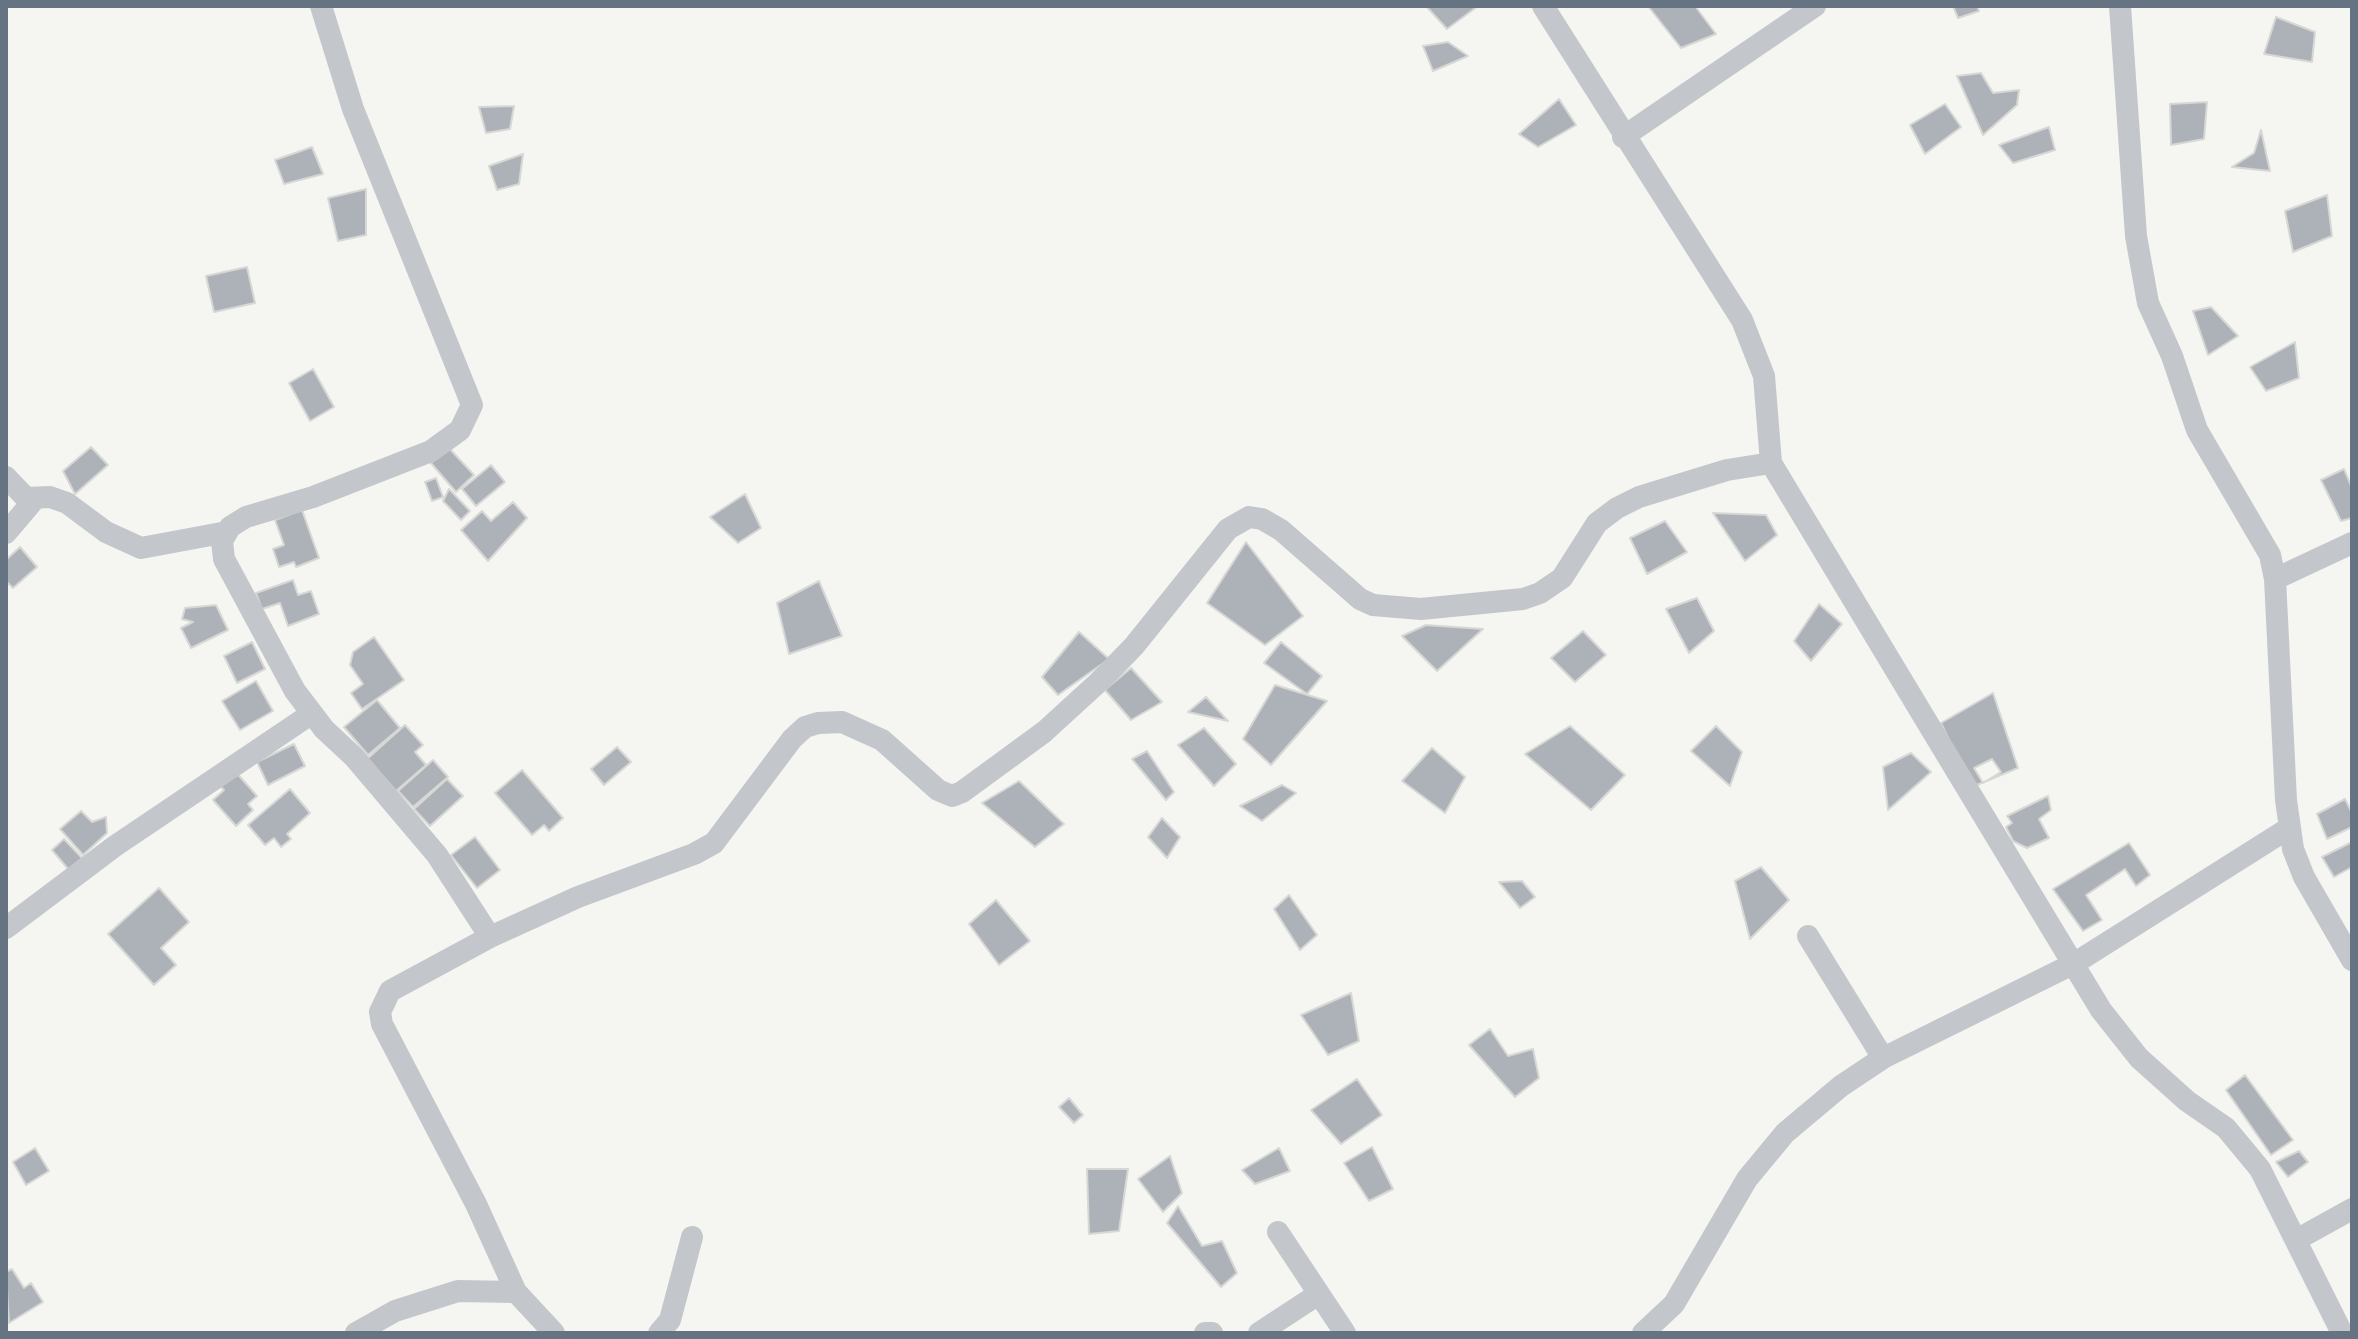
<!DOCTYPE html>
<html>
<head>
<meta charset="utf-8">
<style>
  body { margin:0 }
  #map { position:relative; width:2358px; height:1339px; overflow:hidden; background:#f5f6f2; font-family:"Varela Round",sans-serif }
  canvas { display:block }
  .frame { position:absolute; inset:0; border:8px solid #657383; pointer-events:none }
</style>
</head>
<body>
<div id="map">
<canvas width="2358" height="1339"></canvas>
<div class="frame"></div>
</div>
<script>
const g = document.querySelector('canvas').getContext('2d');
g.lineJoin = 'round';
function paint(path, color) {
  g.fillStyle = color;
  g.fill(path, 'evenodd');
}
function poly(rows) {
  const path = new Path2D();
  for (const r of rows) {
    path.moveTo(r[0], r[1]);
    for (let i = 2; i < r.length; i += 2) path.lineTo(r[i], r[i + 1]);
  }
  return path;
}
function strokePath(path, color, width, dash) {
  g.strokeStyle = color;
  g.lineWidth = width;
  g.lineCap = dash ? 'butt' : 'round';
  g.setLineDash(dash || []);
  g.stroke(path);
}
const building = poly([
  [1426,6,1478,6,1447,29,1426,6],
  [1648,6,1695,6,1716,34,1681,48,1648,6],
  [1953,6,1977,6,1979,11,1958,18,1953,6],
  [2276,17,2315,32,2312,62,2264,54,2276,17],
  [1448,42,1468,56,1433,71,1423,46,1448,42],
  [1981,73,1993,93,2019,90,2017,105,1983,135,1957,76,1981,73],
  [1559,99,1576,125,1538,147,1519,134,1559,99],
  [2207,102,2204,139,2171,145,2170,104,2207,102],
  [1945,104,1961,127,1925,154,1910,125,1945,104],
  [514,106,510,129,486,133,479,107,514,106],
  [2049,127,2055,150,2013,163,1999,145,2049,127],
  [2261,130,2270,171,2232,167,2254,153,2261,130],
  [312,147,323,174,284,184,275,160,312,147],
  [523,154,519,184,497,190,489,166,523,154],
  [366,189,366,235,338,241,328,198,366,189],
  [2327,195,2332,236,2293,252,2285,211,2327,195],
  [247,267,255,303,214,312,206,276,247,267],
  [2211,307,2238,336,2208,355,2193,311,2211,307],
  [2295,342,2299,378,2266,391,2250,367,2295,342],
  [313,369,334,407,310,421,289,383,313,369],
  [91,447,108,465,75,494,63,471,91,447],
  [448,447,474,475,456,492,431,463,448,447],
  [491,465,505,482,476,506,462,489,491,465],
  [2344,469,2352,488,2352,518,2341,521,2321,480,2344,469],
  [436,478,443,497,432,501,425,482,436,478],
  [449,489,470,511,461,520,443,501,449,489],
  [745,494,761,528,738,543,710,517,745,494],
  [513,502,527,518,488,561,461,530,482,511,491,521,513,502],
  [302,510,319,558,296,567,294,562,279,567,273,549,284,545,275,520,302,510],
  [1713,513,1766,515,1777,535,1745,561,1713,513],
  [1665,521,1687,552,1647,574,1630,538,1665,521],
  [1246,542,1303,616,1265,645,1207,603,1246,542],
  [20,547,37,567,13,588,6,581,6,560,20,547],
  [293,580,298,595,311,591,319,614,288,626,280,603,262,609,256,593,293,580],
  [819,581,842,636,789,654,777,603,819,581],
  [1697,598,1714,631,1689,653,1666,609,1697,598],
  [1819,604,1842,624,1811,661,1794,641,1819,604],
  [216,605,228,630,191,648,181,628,193,622,182,619,185,608,216,605],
  [1426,625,1483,629,1437,671,1402,636,1426,625],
  [1583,631,1606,655,1575,682,1551,658,1583,631],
  [1079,632,1109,659,1058,695,1042,677,1079,632],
  [374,637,404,680,362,709,351,693,363,684,350,665,353,652,374,637],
  [252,642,265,669,237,683,224,656,252,642],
  [1281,642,1322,676,1307,694,1264,663,1281,642],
  [1131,668,1162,702,1131,720,1105,690,1131,668],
  [256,681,273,711,240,730,222,701,256,681],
  [1275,685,1327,701,1271,765,1243,739,1275,685],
  [1993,693,2018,768,1972,787,1941,723,1993,693],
  [1206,697,1228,721,1188,712,1206,697],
  [377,700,400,728,368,755,344,727,377,700],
  [405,725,423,745,415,752,426,765,396,791,367,759,405,725],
  [1570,726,1625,775,1591,810,1525,754,1570,726],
  [1716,726,1742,752,1730,786,1691,751,1716,726],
  [1204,728,1236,764,1214,786,1178,745,1204,728],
  [294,744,305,766,268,785,257,762,294,744],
  [617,747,631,762,604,785,591,769,617,747],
  [1432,748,1465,777,1445,813,1402,781,1432,748],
  [1147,751,1174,792,1166,800,1132,759,1147,751],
  [1911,753,1931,772,1888,810,1883,767,1911,753],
  [1992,759,2001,772,1983,783,1974,768,1992,759],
  [433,760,448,777,413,807,398,791,433,760],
  [233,769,257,796,248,804,253,810,236,826,213,800,224,790,217,783,233,769],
  [522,770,563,818,549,831,544,825,532,835,495,793,522,770],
  [447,779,463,796,430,826,414,809,447,779],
  [1019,781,1064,824,1035,847,982,803,1019,781],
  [1282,785,1296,793,1262,821,1240,806,1282,785],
  [290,789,310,813,287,834,291,839,281,847,274,838,265,845,248,825,290,789],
  [2048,796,2051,810,2039,819,2049,838,2027,848,2013,841,2006,827,2012,823,2007,816,2048,796],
  [2345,799,2352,813,2352,827,2327,839,2317,814,2345,799],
  [81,811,92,822,106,817,107,833,83,855,60,829,81,811],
  [1162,818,1180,837,1167,858,1148,837,1162,818],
  [475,837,500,870,477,888,451,855,475,837],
  [64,839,82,858,69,870,52,850,64,839],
  [2352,842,2352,867,2334,877,2322,857,2352,842],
  [2129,843,2150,875,2136,886,2125,869,2086,895,2102,920,2083,931,2053,889,2129,843],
  [1761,867,1789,900,1750,939,1735,881,1761,867],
  [1522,881,1535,897,1520,908,1499,882,1522,881],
  [159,888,189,922,161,948,176,965,154,985,108,934,159,888],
  [1289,895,1317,935,1300,950,1274,909,1289,895],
  [996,900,1030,941,999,965,969,924,996,900],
  [1351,993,1359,1041,1328,1055,1301,1015,1351,993],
  [1490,1029,1508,1056,1533,1049,1539,1078,1515,1097,1469,1045,1490,1029],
  [2245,1075,2293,1140,2271,1155,2226,1090,2245,1075],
  [1357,1079,1382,1115,1341,1144,1311,1110,1357,1079],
  [1069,1098,1083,1115,1074,1123,1059,1107,1069,1098],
  [1372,1147,1393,1189,1369,1201,1344,1163,1372,1147],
  [35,1148,49,1171,26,1185,13,1162,35,1148],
  [1279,1148,1290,1171,1255,1184,1242,1170,1279,1148],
  [2299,1151,2308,1162,2288,1177,2276,1162,2299,1151],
  [1170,1156,1182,1193,1163,1212,1138,1179,1170,1156],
  [1087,1169,1128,1169,1119,1231,1089,1234,1087,1169],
  [1178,1206,1202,1246,1222,1241,1237,1273,1221,1287,1167,1223,1178,1206],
  [12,1269,24,1288,31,1283,43,1302,9,1323,6,1272,12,1269]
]);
const minor = poly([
  [321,6,353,109,472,405,460,430,431,451,313,497,246,517,230,527,222,541,224,559,295,691,324,729,354,757,437,855,490,937,390,991,380,1012,382,1024,476,1204,516,1292,554,1333],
  [1543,6,1742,320,1764,376,1771,463,1930,727,2101,1010,2139,1058,2187,1101,2226,1128,2260,1169,2342,1333],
  [2120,6,2136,236,2148,303,2172,356,2197,430,2270,555,2275,579,2286,800,2293,849,2304,877,2352,960],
  [1623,137,1815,6],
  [6,477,26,498,50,497,67,503,106,532,141,548,227,532],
  [6,533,34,500],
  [2275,579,2352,543],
  [6,928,115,846,311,714],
  [1808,936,1883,1058],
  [490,937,578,897,694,854,714,843,792,739,805,727,818,723,842,722,882,740,938,790,952,796,962,792,1044,732,1102,679,1134,646,1228,529,1249,517,1262,519,1281,530,1360,599,1373,605,1421,609,1523,599,1540,593,1562,578,1597,523,1617,508,1639,497,1727,470,1771,463],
  [1278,1232,1345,1333],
  [2296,1240,2352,1209],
  [356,1333,395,1311,458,1291,516,1292],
  [659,1333,670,1320,692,1237],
  [1205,1333,1212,1333],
  [1259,1333,1317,1295],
  [1643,1333,1674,1304,1747,1179,1785,1133,1841,1086,1883,1058,2075,963,2289,828]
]);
paint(building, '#acb2b8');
strokePath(building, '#d7d7d5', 2);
strokePath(minor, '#c3c6ca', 22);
</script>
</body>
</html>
